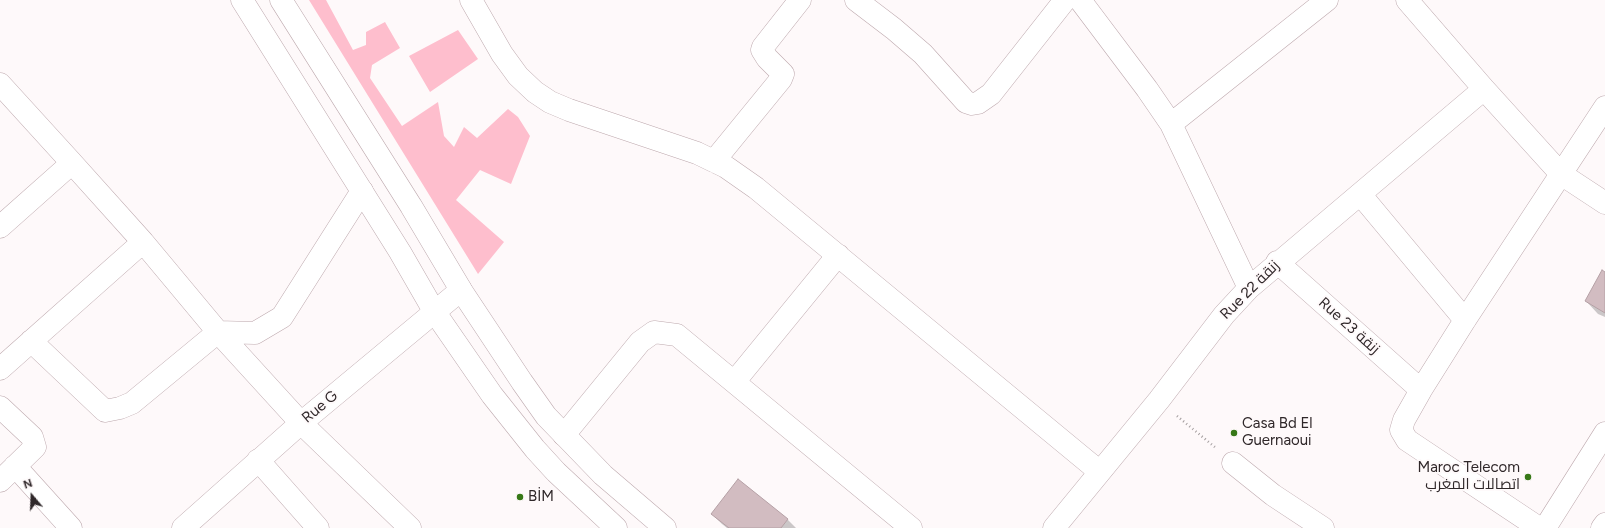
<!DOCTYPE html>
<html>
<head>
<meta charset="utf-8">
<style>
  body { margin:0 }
  #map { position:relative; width:1605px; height:528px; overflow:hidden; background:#fef9fa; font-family:Figtree,sans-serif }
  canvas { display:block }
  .north { position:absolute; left:12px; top:476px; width:40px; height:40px; -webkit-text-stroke:3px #fef9fa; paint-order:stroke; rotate:341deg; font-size:11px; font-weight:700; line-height:16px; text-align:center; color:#2f2729 }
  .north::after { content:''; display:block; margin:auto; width:14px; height:18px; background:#2f2729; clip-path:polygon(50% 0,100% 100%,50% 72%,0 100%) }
</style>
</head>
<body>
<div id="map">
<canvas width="1605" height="528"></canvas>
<div class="north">N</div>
</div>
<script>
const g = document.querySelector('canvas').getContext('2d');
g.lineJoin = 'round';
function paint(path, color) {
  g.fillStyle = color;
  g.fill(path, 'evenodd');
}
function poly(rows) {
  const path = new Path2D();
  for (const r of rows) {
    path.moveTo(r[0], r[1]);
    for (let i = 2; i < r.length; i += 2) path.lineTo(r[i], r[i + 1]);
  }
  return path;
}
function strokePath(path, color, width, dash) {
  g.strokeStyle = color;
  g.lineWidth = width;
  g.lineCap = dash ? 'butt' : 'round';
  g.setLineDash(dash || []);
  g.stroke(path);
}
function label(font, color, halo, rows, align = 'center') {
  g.font = font + ' Figtree,Cairo,sans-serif';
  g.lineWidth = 3.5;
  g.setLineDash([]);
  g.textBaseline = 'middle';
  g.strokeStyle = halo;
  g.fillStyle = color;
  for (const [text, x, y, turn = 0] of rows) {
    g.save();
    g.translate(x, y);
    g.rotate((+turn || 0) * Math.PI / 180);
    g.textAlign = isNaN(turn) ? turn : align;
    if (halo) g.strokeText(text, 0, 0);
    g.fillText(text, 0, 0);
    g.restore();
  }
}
const green = poly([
  [309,0,326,0,353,50,366,45,366,32,385,22,400,48,372,65,370,78,402,126,438,102,444,136,454,147,464,127,477,138,508,109,518,117,530,136,511,184,480,170,456,200,504,242,478,274],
  [458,30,478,59,430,92,409,56]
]);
const shadow = poly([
  [1605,273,1605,317,1598,314,1586,301],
  [738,481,788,520,796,528,727,528,722,524,712,514]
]);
const building = poly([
  [1602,270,1605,272,1605,313,1585,301,1602,270],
  [738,479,788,519,781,528,729,528,711,514,738,479]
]);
const path = poly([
  [1177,416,1216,448]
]);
const minor = poly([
  [471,0,502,54,518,76,535,92,550,102,569,110,697,153,726,167,756,188,1100,472],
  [856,0,894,29,923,54,966,102,972,104,978,103,991,94,1065,0],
  [1080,0,1147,89,1171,124,1249,288],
  [1407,0,1484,89,1561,174,1605,203],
  [0,84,72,163,143,242,218,332,301,423,410,528],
  [1171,124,1327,0],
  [714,161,781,79,783,74,767,58,762,50,763,47,800,0],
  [1360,194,1465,320],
  [0,227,72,163],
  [1277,262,1421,390],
  [31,341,105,411,120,408,132,403,218,332,255,333,282,317,362,191],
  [0,369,143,242],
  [735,381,838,255],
  [0,407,32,437,35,447,0,481],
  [564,435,640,342,654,332,677,335,911,528],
  [258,460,318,528],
  [1233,463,1273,495,1323,528],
  [15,466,71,528],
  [183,528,301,423,461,290],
  [1054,528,1159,400,1224,315,1249,288,1484,89],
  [1539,528,1407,440,1401,430,1404,420,1421,390,1465,320,1605,107],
  [1545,528,1605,433],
  [1602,528,1605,524]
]);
const major = poly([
  [242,0,400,252,434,311,492,395,535,449,556,472,616,528],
  [281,0,411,206,461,290,522,382,546,416,603,475,665,528]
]);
const markers = [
  [1234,433,4,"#377817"],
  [1528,477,4,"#377817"],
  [520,497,4,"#377817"]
];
const streetNames = [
  ["Rue 22 زنقة",1250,290,-45],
  ["Rue 23 زنقة",1349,326,42],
  ["Rue G",320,407,-40]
];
const poiNames = [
  ["Casa Bd El",1242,424],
  ["Guernaoui",1242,441],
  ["Maroc Telecom",1520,468,"right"],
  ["اتصالات المغرب",1520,485,"right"],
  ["BİM",528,497]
];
paint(green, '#febecd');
paint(shadow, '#0003');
paint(building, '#d2bcc1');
strokePath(building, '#b5a0a5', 1);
strokePath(minor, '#bda8ad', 23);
strokePath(major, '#bda8ad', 23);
strokePath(path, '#a59fa0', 2.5, [1, 3]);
strokePath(minor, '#fff', 22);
strokePath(major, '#fff', 22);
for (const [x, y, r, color] of markers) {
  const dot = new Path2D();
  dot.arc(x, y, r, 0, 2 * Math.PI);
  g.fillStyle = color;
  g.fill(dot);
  strokePath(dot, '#fef9fa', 1.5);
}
label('15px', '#2f2729', '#fef9fa', streetNames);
label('15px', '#2f2729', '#fef9fa', poiNames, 'left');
</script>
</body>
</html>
